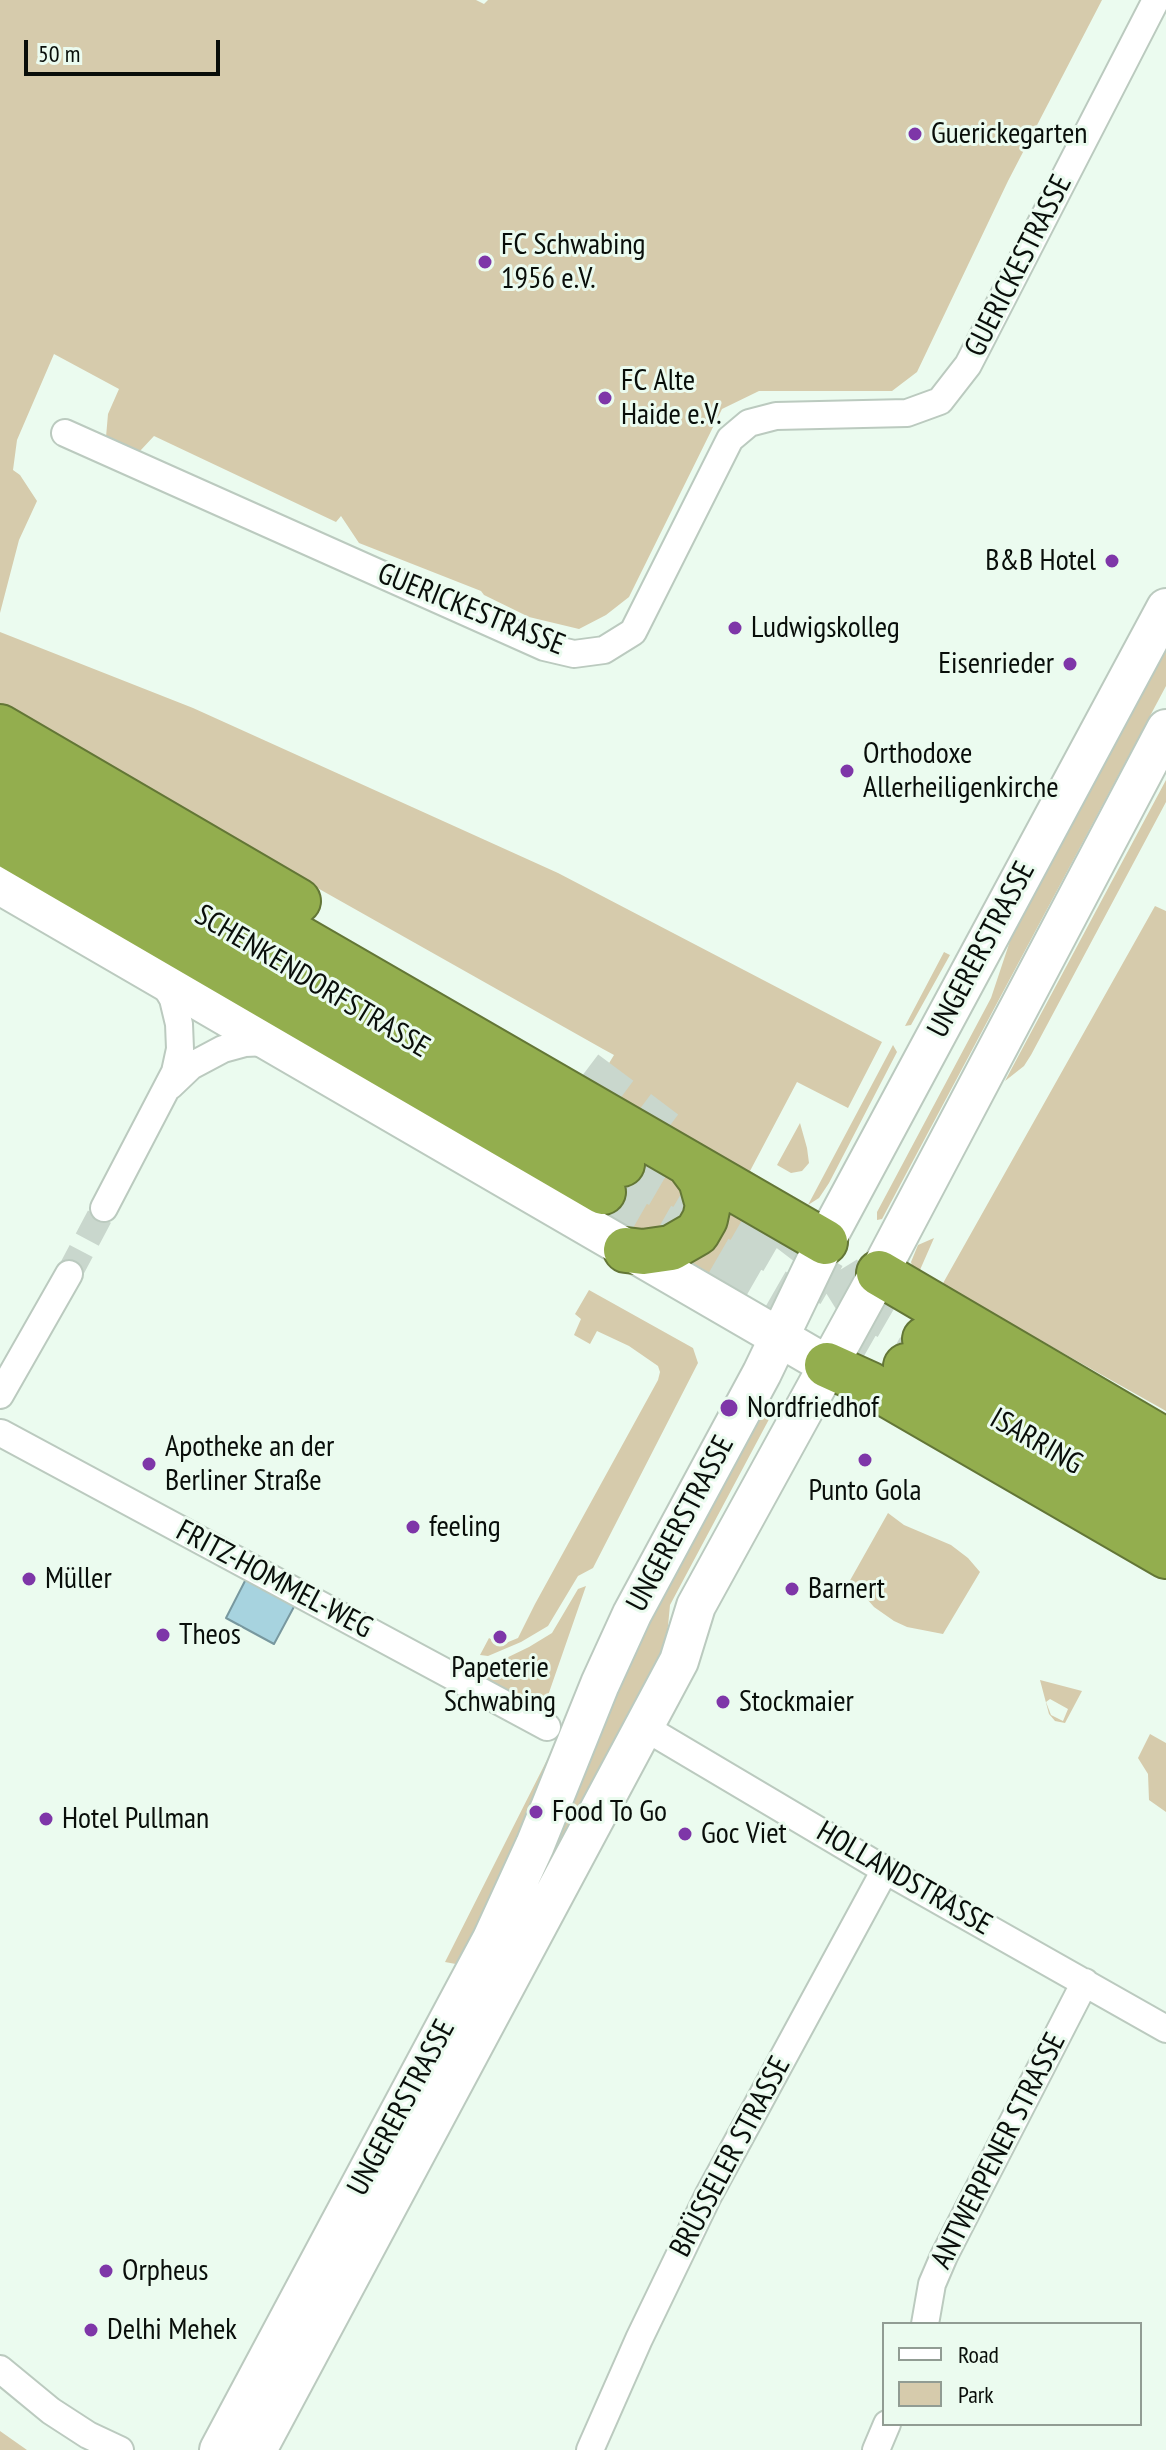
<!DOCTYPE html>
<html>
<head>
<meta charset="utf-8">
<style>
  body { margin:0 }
  #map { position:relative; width:1166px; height:2450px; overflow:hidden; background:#ebfbef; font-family:"PT Sans Narrow",sans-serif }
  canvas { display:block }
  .legend { position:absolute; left:882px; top:2322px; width:260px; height:104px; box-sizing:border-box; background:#ebfbef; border:2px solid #919c93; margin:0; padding:10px 14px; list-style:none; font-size:24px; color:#090e0a }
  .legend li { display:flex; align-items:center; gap:16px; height:40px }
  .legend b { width:40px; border:2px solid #919c93 }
  .scale { position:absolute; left:24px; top:40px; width:196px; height:36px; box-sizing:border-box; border:4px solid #090e0a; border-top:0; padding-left:10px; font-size:24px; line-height:28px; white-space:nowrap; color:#090e0a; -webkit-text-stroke:6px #ebfbef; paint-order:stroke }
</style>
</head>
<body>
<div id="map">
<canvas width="1166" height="2450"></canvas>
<ul class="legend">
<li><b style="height:10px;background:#fff"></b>Road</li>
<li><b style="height:22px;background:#d6cbac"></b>Park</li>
</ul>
<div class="scale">50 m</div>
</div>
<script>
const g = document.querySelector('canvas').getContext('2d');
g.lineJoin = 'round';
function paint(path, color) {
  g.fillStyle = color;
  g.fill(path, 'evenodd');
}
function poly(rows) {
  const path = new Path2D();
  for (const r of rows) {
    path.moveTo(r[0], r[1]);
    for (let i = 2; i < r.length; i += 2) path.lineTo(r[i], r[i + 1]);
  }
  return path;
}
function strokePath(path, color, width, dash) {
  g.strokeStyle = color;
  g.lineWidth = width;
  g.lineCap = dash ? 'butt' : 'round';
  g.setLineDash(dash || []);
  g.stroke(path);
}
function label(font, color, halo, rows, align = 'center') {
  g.font = font + ' "PT Sans Narrow",sans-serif';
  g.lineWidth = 6;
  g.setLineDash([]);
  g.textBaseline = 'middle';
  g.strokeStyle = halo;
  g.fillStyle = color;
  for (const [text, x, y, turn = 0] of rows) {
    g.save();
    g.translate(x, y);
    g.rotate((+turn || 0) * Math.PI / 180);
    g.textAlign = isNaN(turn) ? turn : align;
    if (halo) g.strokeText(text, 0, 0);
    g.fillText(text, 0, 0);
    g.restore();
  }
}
const green = poly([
  [0,0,476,0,484,4,488,0,1102,0,1008,181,917,372,892,391,759,391,722,409,629,597,606,615,579,629,529,617,484,595,481,591,359,543,341,516,336,522,154,436,140,451,106,437,108,414,119,389,54,354,17,440,13,470,20,475,37,501,19,540,0,613],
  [0,632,193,708,558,873,882,1042,848,1108,797,1082,750,1171,782,1191,777,1199,591,1093,614,1055,603,1049,0,709],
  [1166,646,1166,686,882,1219,877,1220,877,1212,991,998,1012,935],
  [1166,780,1166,802,1031,1055,1024,1066,1005,1081],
  [1155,906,1166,911,1166,1411,942,1285],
  [944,952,950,955,911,1025,905,1026],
  [893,1045,897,1052,829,1183,819,1198,808,1205],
  [800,1123,807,1148,809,1163,802,1171,791,1173,777,1165],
  [634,1152,678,1178,690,1202,680,1227,643,1234,600,1211],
  [726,1205,762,1226,728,1284,692,1263,705,1254,711,1245],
  [934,1238,916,1279,911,1262,918,1245],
  [589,1290,693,1348,698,1363,593,1568,578,1576,548,1626,521,1642,488,1656,480,1655,489,1638,501,1645,518,1638,535,1604,658,1380,660,1372,658,1366,629,1346,597,1331,590,1344,574,1335,581,1319,575,1314],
  [762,1401,775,1408,670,1605,665,1657,462,2022,628,1655],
  [888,1513,904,1525,951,1545,968,1558,980,1572,943,1634,907,1627,894,1621,874,1607,860,1591,848,1584],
  [586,1586,544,1707,470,1673,475,1667,496,1663,529,1647,552,1633,578,1589],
  [1040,1680,1082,1691,1065,1723,1055,1721,1049,1714],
  [1050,1699,1068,1709,1063,1721,1051,1715,1046,1702],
  [1150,1734,1166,1743,1166,1812,1149,1800,1148,1774,1138,1758],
  [554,1746,563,1752,461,1965,445,1962],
  [0,2431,27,2450,0,2450]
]);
const water = poly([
  [247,1577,296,1603,274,1644,226,1618,247,1577]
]);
const streetTunnel = poly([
  [69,1274,104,1208]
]);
const highwayTunnel = poly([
  [585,1072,665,1132],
  [622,1164,925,1339],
  [603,1192,906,1366],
  [788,1229,834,1264,855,1298]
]);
const street = poly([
  [65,433,544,647,574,654,604,650,633,632,730,439,749,423,776,416,907,413,940,401,968,365,1156,0],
  [170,1086,191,1066,223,1049,245,1043,269,1042],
  [104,1208,175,1072,180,1049,179,1024,173,999,163,982],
  [0,1395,69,1274],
  [1,1433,547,1727],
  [644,1727,885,1870,1166,2029],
  [925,2324,932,2284,944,2256,1085,1982],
  [0,2369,51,2411,88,2435,120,2450],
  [590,2450,639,2339,708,2196,885,1870],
  [876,2450,887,2424]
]);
const secondary = poly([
  [0,885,827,1365],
  [219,2450,492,1939,535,1845,600,1684,632,1614,762,1373,825,1242,1166,608],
  [257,2450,679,1661,696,1606,879,1273,1166,729]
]);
const highway = poly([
  [0,727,298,901],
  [0,765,825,1242],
  [0,803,166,895,250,948,622,1164],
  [0,841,603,1192],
  [626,1250,643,1252,671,1248,697,1233,705,1219,708,1205,701,1180,689,1164],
  [879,1273,1166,1441],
  [925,1339,1166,1481],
  [827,1365,869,1384,1166,1556],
  [906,1366,1166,1518]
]);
const markers = [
  [915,134,8,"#7e36a8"],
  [485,262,8,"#7e36a8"],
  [605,398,8,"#7e36a8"],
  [1112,561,8,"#7e36a8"],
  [735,628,8,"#7e36a8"],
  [1070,664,8,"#7e36a8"],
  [847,771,8,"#7e36a8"],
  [729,1408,10,"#7e36a8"],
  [865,1460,8,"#7e36a8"],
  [149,1464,8,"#7e36a8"],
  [413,1527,8,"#7e36a8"],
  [29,1579,8,"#7e36a8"],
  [792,1589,8,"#7e36a8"],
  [163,1635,8,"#7e36a8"],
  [500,1637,8,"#7e36a8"],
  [723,1702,8,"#7e36a8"],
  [536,1812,8,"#7e36a8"],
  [46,1819,8,"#7e36a8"],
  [685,1834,8,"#7e36a8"],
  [106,2271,8,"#7e36a8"],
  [91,2330,8,"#7e36a8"]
];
const poiNames = [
  ["Guerickegarten",931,134],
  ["FC Schwabing",501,245],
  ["1956 e.V.",501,279],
  ["FC Alte",621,381],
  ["Haide e.V.",621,415],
  ["B&B Hotel",1096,561,"right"],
  ["Ludwigskolleg",751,628],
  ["Eisenrieder",1054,664,"right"],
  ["Orthodoxe",863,754],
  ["Allerheiligenkirche",863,788],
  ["Nordfriedhof",747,1408],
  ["Apotheke an der",165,1447],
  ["Berliner Straße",165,1481],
  ["Punto Gola",865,1491,"center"],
  ["feeling",429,1527],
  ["Müller",45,1579],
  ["Barnert",808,1589],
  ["Theos",179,1635],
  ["Papeterie",500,1668,"center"],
  ["Schwabing",500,1702,"center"],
  ["Stockmaier",739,1702],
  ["Food To Go",552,1812],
  ["Hotel Pullman",62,1819],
  ["Goc Viet",701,1834],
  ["Orpheus",122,2271],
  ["Delhi Mehek",107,2330]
];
const streetNames = [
  ["GUERICKESTRASSE",1019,266,-63],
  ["GUERICKESTRASSE",471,610,22],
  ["UNGERERSTRASSE",982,950,-62],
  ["SCHENKENDORFSTRASSE",312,982,31],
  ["ISARRING",1036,1442,30],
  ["UNGERERSTRASSE",681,1524,-62],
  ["FRITZ-HOMMEL-WEG",274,1580,28],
  ["HOLLANDSTRASSE",904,1879,30],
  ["UNGERERSTRASSE",402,2108,-62],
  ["ANTWERPENER STRASSE",999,2151,-63],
  ["BRÜSSELER STRASSE",731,2157,-62]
];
paint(green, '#d6cbac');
paint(water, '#a7d3df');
strokePath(water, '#78989f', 2);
strokePath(streetTunnel, '#c9d7cd', 26, [26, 13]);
strokePath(highwayTunnel, '#c9d7cd', 44, [44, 22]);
strokePath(street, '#bbcabf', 30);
strokePath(secondary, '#bbcabf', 42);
strokePath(highway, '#637636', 48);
strokePath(street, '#fff', 26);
strokePath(secondary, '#fff', 38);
strokePath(highway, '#93ae4e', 44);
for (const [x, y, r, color] of markers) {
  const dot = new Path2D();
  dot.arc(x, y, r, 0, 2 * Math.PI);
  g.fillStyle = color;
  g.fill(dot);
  strokePath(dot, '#ebfbef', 3);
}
label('30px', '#090e0a', '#ebfbef', poiNames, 'left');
label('30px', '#090e0a', '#ebfbef', streetNames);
</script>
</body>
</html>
